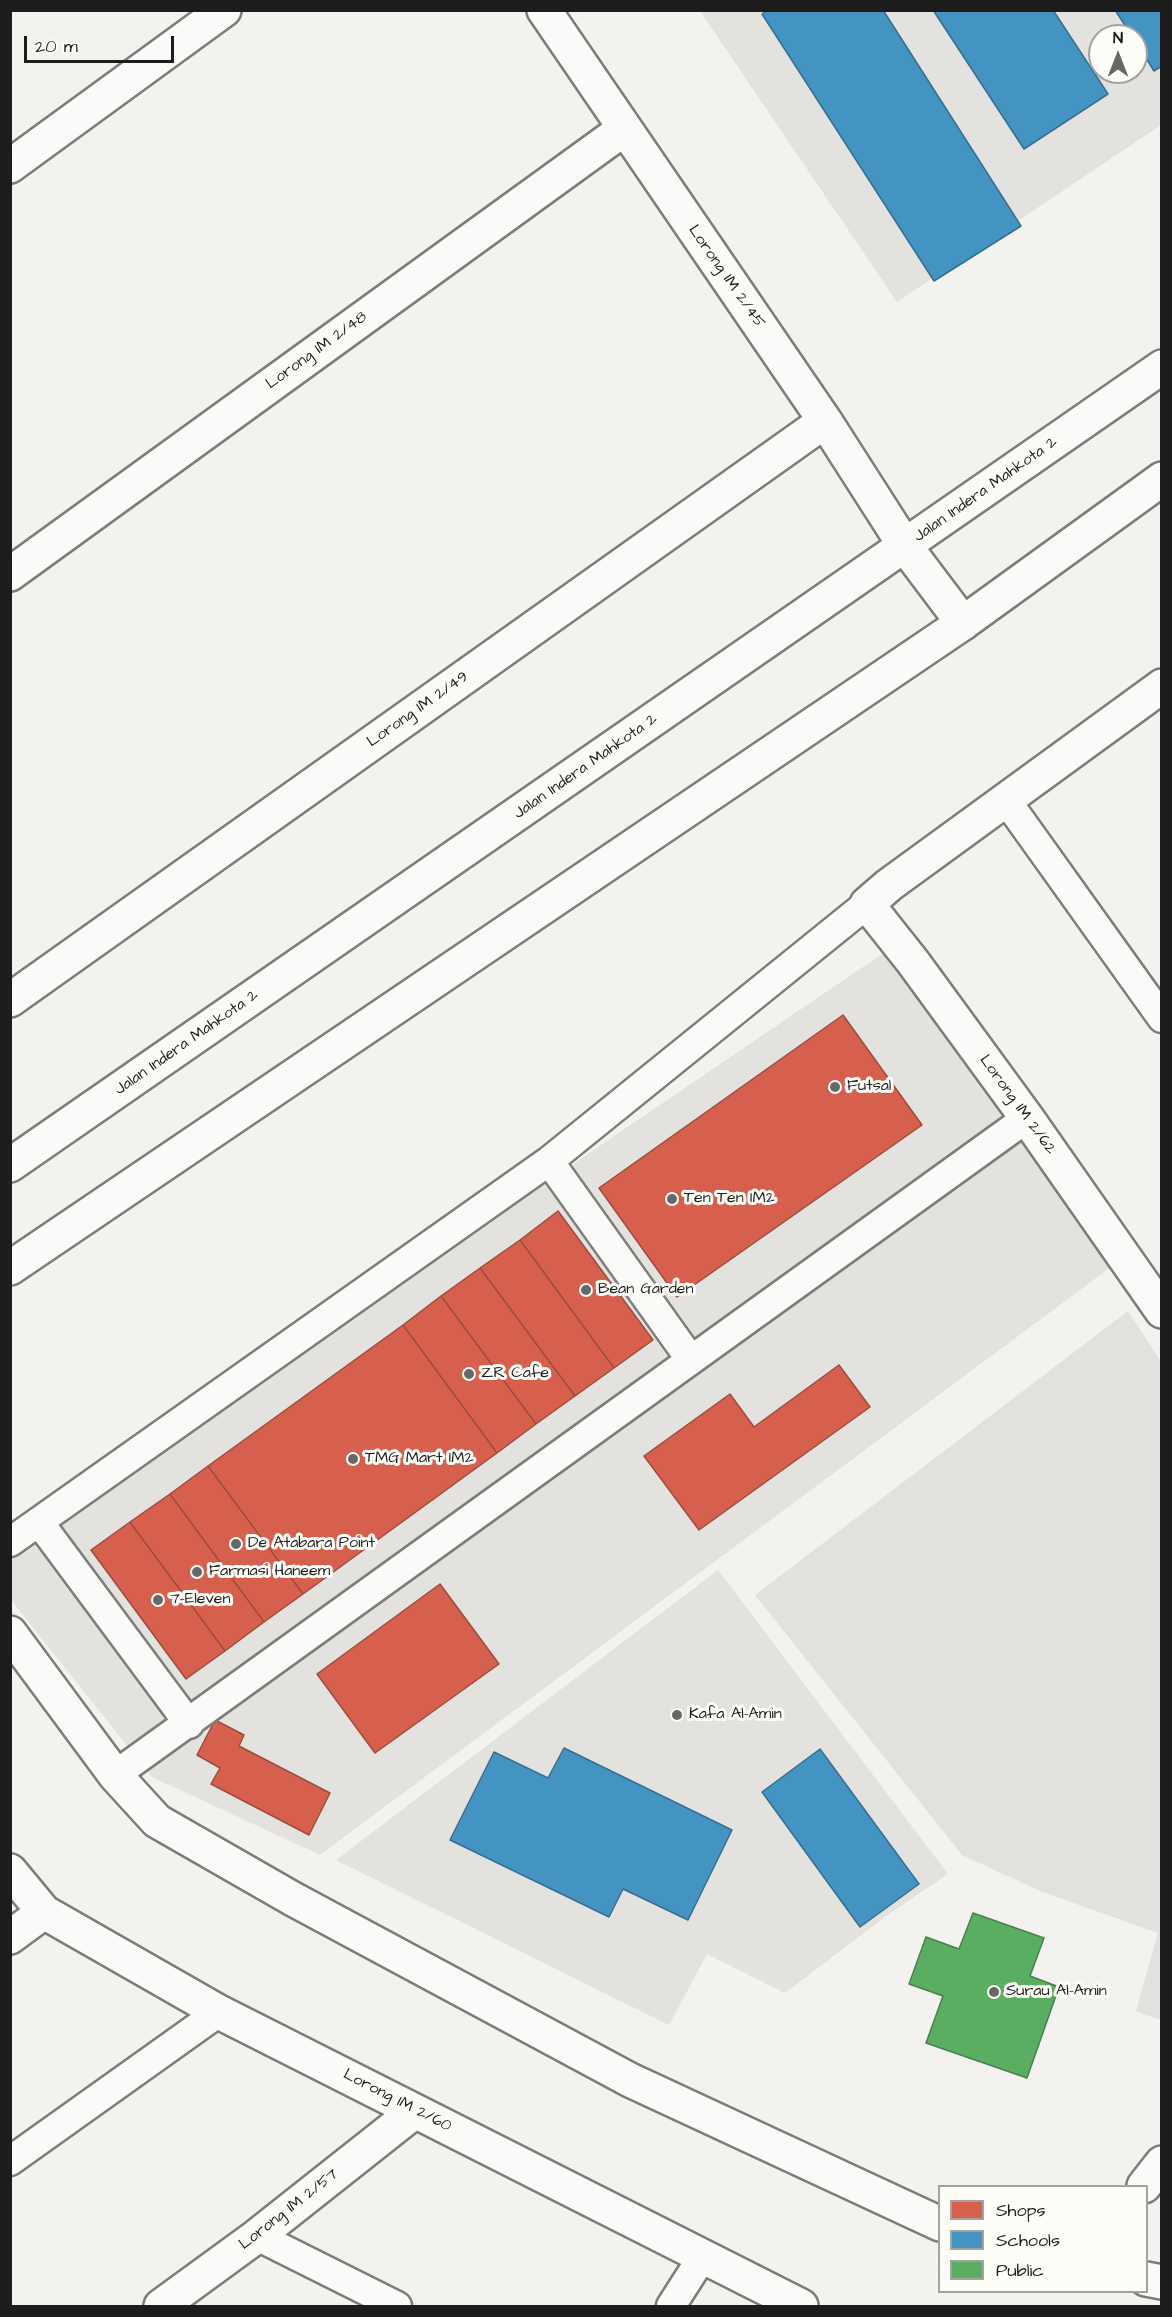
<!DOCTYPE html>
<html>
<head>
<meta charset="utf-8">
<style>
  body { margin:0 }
  #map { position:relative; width:1172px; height:2317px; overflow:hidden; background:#f3f2ef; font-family:"Architects Daughter",sans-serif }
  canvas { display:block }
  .frame { position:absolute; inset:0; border:12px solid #1c1c1c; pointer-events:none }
  .legend { position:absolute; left:938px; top:2185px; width:210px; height:108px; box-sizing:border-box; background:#fdfcf7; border:2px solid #a3a29f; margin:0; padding:8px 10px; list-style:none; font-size:18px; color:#1c1c1c }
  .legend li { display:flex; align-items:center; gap:12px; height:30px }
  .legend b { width:30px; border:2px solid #a3a29f }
  .north { position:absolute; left:1088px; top:24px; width:60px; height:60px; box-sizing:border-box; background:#fdfcf7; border:2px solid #a3a29f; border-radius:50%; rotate:0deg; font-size:16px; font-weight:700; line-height:24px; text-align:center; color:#1c1c1c }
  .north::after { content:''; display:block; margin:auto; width:21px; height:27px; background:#676766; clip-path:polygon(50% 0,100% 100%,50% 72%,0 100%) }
  .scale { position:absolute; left:24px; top:36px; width:150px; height:27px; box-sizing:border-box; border:3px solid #1c1c1c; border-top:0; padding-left:8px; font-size:18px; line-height:21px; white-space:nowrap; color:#1c1c1c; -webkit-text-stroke:4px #fdfcf7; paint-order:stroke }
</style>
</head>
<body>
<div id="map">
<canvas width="1172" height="2317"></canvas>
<div class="frame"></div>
<ul class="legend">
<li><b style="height:16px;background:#d6604d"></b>Shops</li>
<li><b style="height:16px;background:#4393c3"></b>Schools</li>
<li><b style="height:16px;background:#5aae61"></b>Public</li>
</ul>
<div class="north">N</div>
<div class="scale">20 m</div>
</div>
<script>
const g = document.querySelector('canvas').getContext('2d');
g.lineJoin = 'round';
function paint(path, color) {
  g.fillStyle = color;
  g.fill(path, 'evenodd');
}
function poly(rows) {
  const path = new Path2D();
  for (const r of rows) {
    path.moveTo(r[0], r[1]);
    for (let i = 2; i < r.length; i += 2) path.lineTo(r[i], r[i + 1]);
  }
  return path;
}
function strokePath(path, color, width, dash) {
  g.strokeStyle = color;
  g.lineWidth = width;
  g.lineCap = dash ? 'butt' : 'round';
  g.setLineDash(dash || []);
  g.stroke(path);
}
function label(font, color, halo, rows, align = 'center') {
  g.font = font + ' "Architects Daughter",sans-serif';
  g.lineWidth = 6;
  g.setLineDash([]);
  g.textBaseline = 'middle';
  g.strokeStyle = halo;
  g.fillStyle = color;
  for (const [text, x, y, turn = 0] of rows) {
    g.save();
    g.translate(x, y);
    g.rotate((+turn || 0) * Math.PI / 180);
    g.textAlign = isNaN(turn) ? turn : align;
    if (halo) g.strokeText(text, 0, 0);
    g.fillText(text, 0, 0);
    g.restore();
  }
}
const built = poly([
  [700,11,1161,11,1161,125,897,302],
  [1100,36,1136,36,1136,72,1100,72],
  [885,952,1111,1267,320,1855,152,1777,11,1600,11,1546],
  [718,1570,948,1874,889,1914,785,1993,707,1954,669,2025,336,1860]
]);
const green = poly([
  [1128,1311,1162,1363,1161,2020,1136,2011,1158,1933,1040,1891,962,1855,755,1595]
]);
const shops = poly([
  [843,1015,922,1125,677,1297,599,1188,843,1015],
  [558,1211,653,1340,614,1368,520,1240,558,1211],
  [520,1240,614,1368,575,1396,480,1268,520,1240],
  [480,1268,575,1396,536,1424,441,1296,480,1268],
  [441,1296,536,1424,497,1453,403,1325,441,1296],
  [403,1325,497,1453,303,1594,208,1466,403,1325],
  [839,1365,870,1407,699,1530,644,1456,730,1394,754,1427,839,1365],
  [208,1466,303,1594,264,1622,170,1494,208,1466],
  [170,1494,264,1622,225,1651,130,1522,170,1494],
  [130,1522,225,1651,186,1679,91,1550,130,1522],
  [440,1584,499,1664,375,1753,317,1674,440,1584],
  [215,1720,244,1735,239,1746,330,1793,309,1835,211,1784,220,1768,197,1755,215,1720]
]);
const schools = poly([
  [768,10,883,10,1021,226,934,281,762,14,768,10],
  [933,10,1053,10,1108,94,1024,149,933,10],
  [1115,10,1162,10,1162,66,1154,71,1136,42,1136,36,1132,36,1115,10],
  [564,1748,732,1830,688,1920,623,1889,609,1917,450,1840,494,1752,548,1778,564,1748],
  [820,1749,919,1884,860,1927,762,1792,820,1749]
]);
const public = poly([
  [973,1913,1044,1938,1030,1976,1059,1987,1027,2078,926,2043,943,1996,909,1984,926,1937,959,1949,973,1913]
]);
const lane = poly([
  [1006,800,1162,1018],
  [549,1161,691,1360],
  [39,1522,189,1724],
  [10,1542,549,1161,867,904],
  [115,1775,1027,1118],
  [10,2161,219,2012],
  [257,2236,397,2306],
  [671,2306,703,2256]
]);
const street = poly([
  [544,10,825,421,905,546,963,623],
  [10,166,224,10],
  [10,574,624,129],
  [1162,686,889,885,867,904,913,962,1027,1118,1162,1311],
  [10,1000,825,421],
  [10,1871,44,1912,219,2012,801,2306],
  [10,1937,44,1912],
  [1144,2186,1162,2163],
  [161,2306,257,2236,415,2111]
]);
const secondary = poly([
  [10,1165,1162,367],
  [10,1268,963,623,1162,479],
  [10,1633,115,1775,157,1821,293,1899,630,2080,940,2224],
  [1146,2279,1162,2282]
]);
const markers = [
  [835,1087,6,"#676766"],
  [672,1199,6,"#676766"],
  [586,1290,6,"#676766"],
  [469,1374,6,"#676766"],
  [353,1459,6,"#676766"],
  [236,1544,6,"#676766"],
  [197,1572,6,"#676766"],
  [158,1600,6,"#676766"],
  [677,1715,6,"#676766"],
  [994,1992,6,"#676766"]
];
const streetNames = [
  ["Lorong IM 2/45",726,277,55],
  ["Lorong IM 2/48",317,351,-36],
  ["Jalan Indera Mahkota 2",986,490,-35],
  ["Lorong IM 2/49",418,710,-35],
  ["Jalan Indera Mahkota 2",586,767,-35],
  ["Jalan Indera Mahkota 2",187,1043,-35],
  ["Lorong IM 2/62",1017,1105,54],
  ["Lorong IM 2/60",397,2101,27],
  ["Lorong IM 2/57",289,2210,-38]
];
const poiNames = [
  ["Futsal",847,1087],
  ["Ten Ten IM2",684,1199],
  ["Bean Garden",598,1290],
  ["ZR Cafe",481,1374],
  ["TMG Mart IM2",365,1459],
  ["De Atabara Point",248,1544],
  ["Farmasi Haneem",209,1572],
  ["7-Eleven",170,1600],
  ["Kafa Al-Amin",689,1715],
  ["Surau Al-Amin",1006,1992]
];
paint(built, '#e3e2de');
paint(green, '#e2e1dd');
paint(shops, '#d6604d');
strokePath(shops, '#9e4c3e', 1.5);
paint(schools, '#4393c3');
strokePath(schools, '#376f91', 1.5);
paint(public, '#5aae61');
strokePath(public, '#47824c', 1.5);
strokePath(lane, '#7d7c7b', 33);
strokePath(street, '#7d7c7b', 38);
strokePath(secondary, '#7d7c7b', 38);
strokePath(lane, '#fafaf8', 28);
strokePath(street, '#fafaf8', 33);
strokePath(secondary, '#fafaf8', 33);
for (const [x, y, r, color] of markers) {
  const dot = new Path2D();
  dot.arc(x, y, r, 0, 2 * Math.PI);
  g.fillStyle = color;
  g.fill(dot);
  strokePath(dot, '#fdfcf7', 2);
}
label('16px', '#1c1c1c', '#fdfcf7', streetNames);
label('16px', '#1c1c1c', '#fdfcf7', poiNames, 'left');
</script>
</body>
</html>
